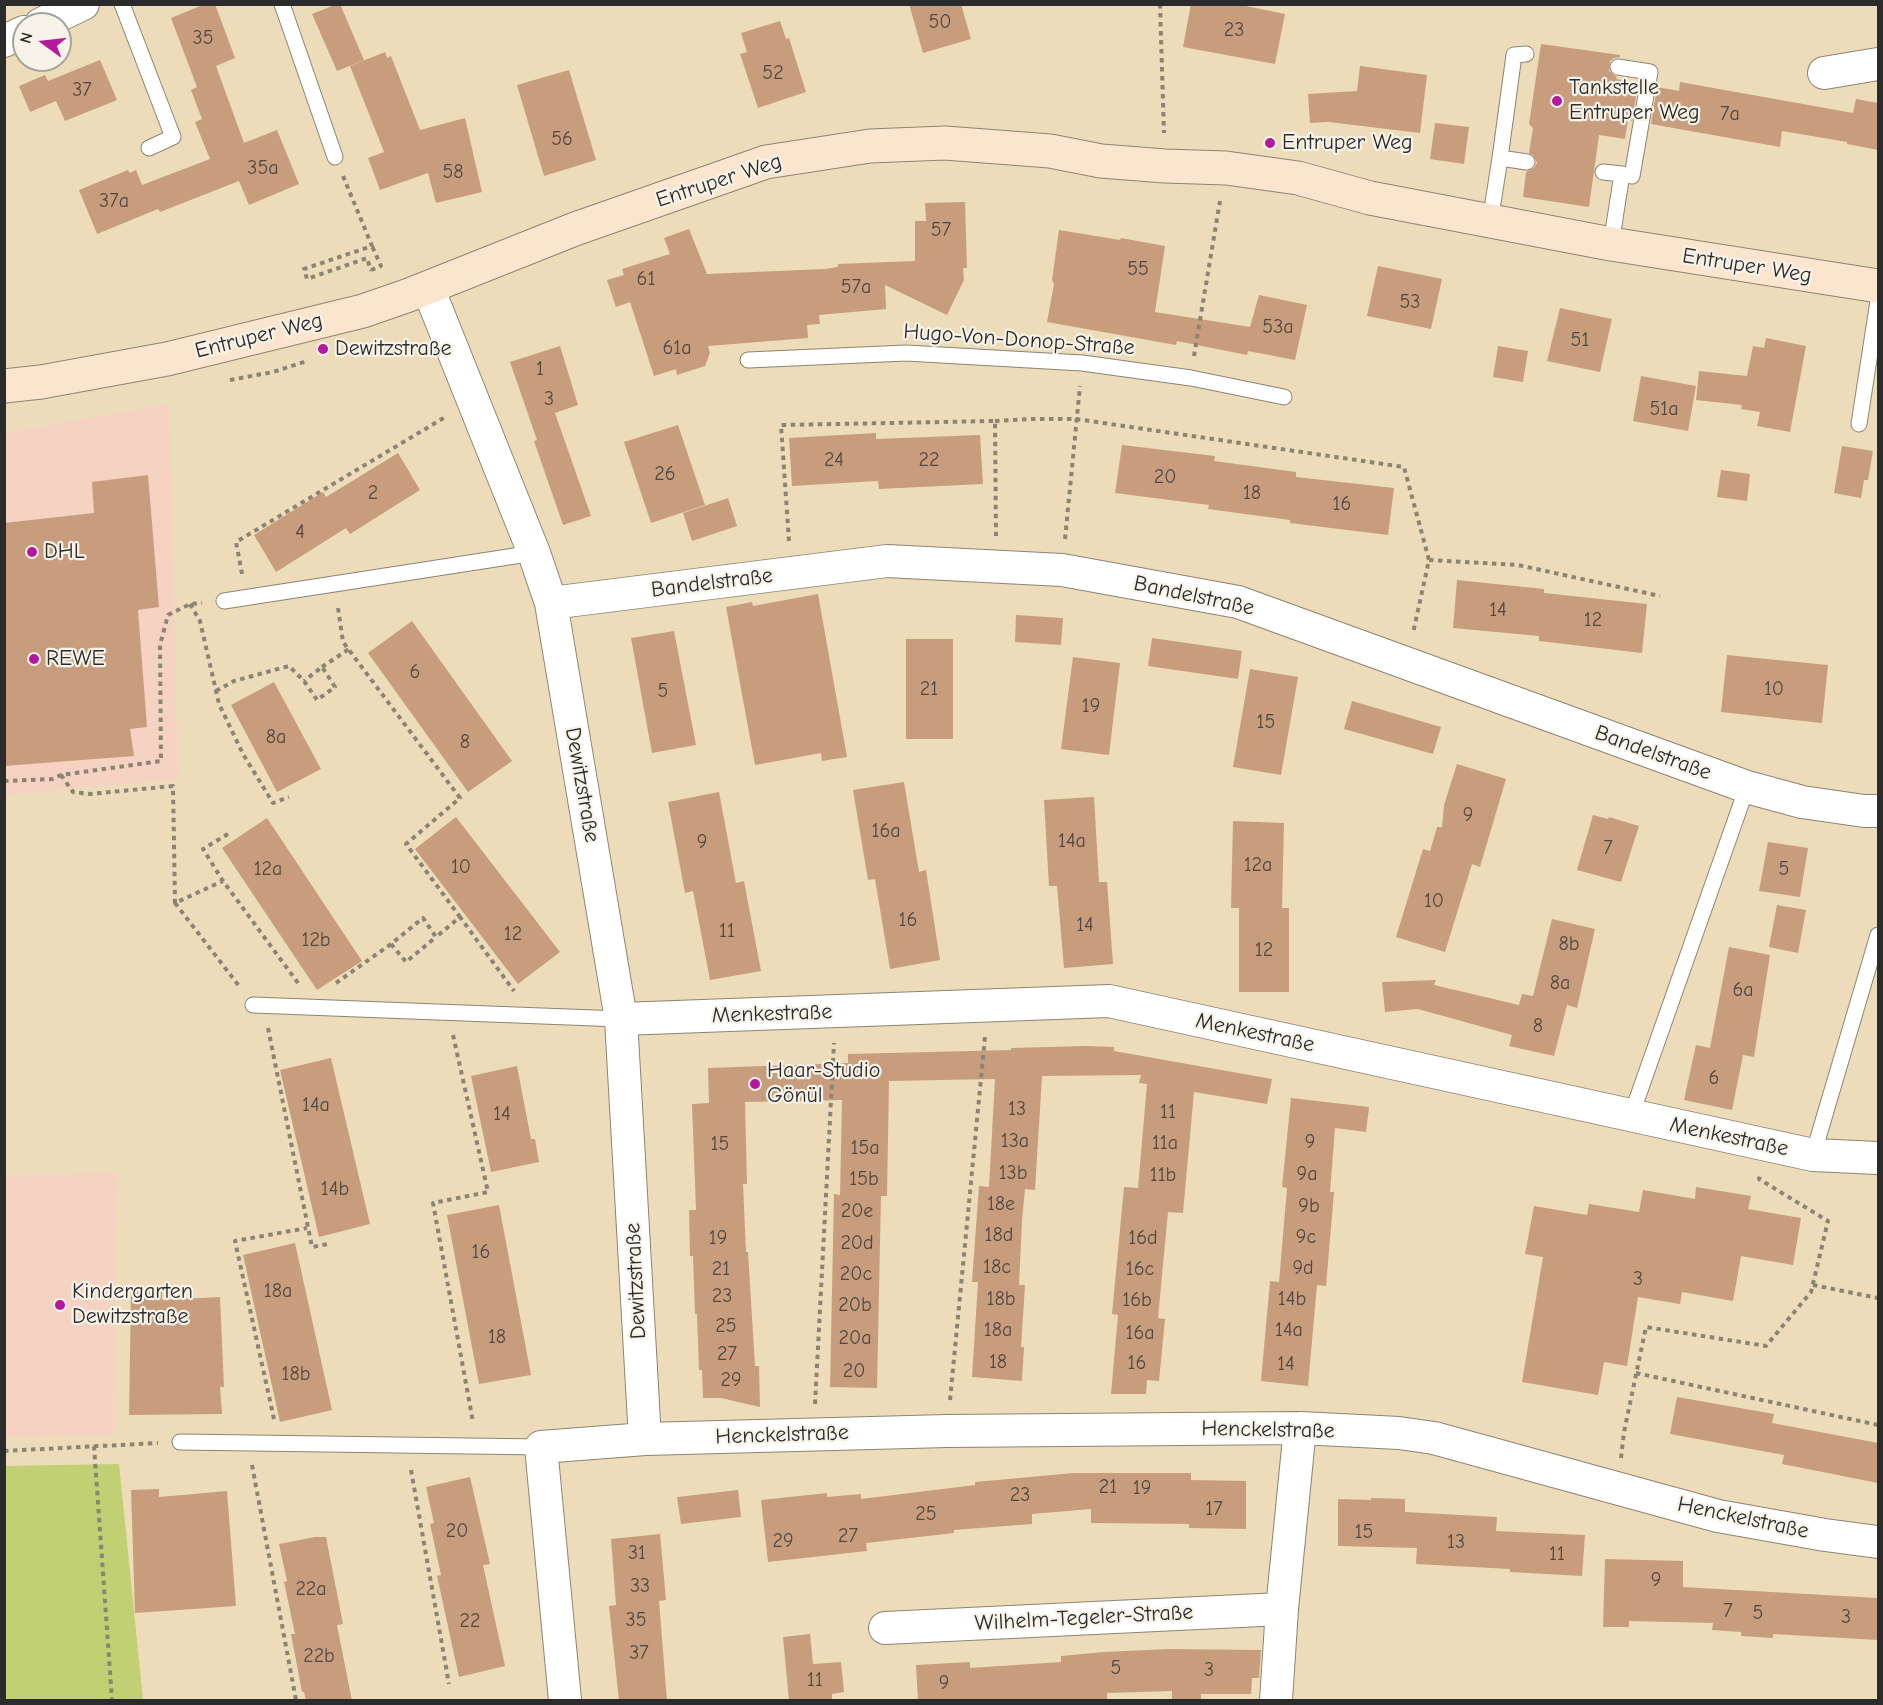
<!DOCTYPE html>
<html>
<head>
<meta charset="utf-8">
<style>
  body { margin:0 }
  #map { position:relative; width:1883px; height:1705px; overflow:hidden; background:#eddcba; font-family:"Comic Neue",sans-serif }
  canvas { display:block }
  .frame { position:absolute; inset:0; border:6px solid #2b2b2b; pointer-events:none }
  .north { position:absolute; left:12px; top:12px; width:60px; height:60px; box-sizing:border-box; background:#f7f3e8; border:2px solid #a5a39c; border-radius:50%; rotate:285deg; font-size:16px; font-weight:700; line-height:24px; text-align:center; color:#2b2b2b }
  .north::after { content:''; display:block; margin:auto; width:21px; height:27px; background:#b5179e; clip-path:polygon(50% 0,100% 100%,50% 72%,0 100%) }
</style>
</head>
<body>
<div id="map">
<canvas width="1883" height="1705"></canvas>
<div class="frame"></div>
<div class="north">N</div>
</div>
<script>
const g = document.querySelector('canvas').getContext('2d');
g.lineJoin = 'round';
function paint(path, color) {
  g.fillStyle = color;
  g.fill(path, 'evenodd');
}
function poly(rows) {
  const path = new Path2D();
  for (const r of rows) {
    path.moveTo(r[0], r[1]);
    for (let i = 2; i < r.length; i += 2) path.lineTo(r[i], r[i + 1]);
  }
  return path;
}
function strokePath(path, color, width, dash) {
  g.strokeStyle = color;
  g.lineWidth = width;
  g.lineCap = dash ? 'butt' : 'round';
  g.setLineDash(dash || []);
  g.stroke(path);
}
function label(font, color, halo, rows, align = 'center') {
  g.font = font + ' "Comic Neue",sans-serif';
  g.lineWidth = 4.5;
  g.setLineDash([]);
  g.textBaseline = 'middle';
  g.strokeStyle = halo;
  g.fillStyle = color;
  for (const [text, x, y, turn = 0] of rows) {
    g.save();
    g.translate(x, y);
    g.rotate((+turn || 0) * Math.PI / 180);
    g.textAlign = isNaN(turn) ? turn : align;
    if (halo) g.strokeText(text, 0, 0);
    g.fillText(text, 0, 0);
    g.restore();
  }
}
const built = poly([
  [169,404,178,779,5,795,4,433],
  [117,1173,113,1434,5,1438,5,1176]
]);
const green = poly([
  [119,1464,143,1700,5,1700,5,1466]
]);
const building = poly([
  [205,4,215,4,235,58,216,66,244,143,277,130,299,184,249,205,239,181,160,212,158,209,97,234,79,190,128,170,130,173,136,170,142,185,210,159,195,122,202,119,191,90,197,87,171,18],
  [337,4,340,4,364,60,337,71,312,14],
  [909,4,961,4,971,39,923,53],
  [1191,4,1236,4,1285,14,1275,64,1183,47],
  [780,21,786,39,789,38,806,92,758,108,740,54,747,52,741,33],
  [1541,44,1620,55,1620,57,1614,58,1610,61,1609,71,1617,77,1616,79,1638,83,1632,121,1628,120,1625,139,1599,135,1589,207,1523,197,1526,172,1534,168,1537,163,1533,155,1529,153,1533,128,1529,124],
  [385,52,387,58,391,56,420,130,465,118,482,192,436,203,428,173,380,190,368,158,384,152,350,66],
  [100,60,117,100,65,121,56,101,30,112,19,86,45,75,48,81],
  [1360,66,1427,75,1420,133,1329,122,1310,123,1308,94,1357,91],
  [569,70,596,160,544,176,517,85],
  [1680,82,1853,113,1856,99,1878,103,1878,150,1847,144,1847,142,1782,131,1780,147,1651,124,1657,87,1679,91],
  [1435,123,1469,127,1464,164,1430,159],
  [965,202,967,268,963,268,964,280,947,315,885,285,886,309,819,315,820,324,807,325,808,338,708,346,710,353,705,366,677,375,676,369,654,376,630,302,616,307,607,280,624,275,622,269,670,254,664,238,689,229,707,274,825,269,838,267,838,264,915,261,915,221,926,221,925,203],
  [1059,230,1120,240,1121,238,1165,246,1155,312,1250,327,1259,295,1307,305,1295,360,1248,351,1247,355,1177,341,1176,345,1047,322,1054,284,1052,280],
  [1378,266,1442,279,1431,329,1367,316],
  [1560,308,1612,319,1600,372,1547,361],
  [1766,338,1806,346,1790,432,1757,426,1760,412,1741,409,1742,405,1696,400,1699,371,1747,376,1753,346,1764,348],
  [560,346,578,405,555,413,591,516,563,525,534,441,537,440,510,362],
  [1498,346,1528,351,1523,382,1493,377],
  [1641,376,1696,386,1688,431,1633,421],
  [678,425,705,505,651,523,624,442],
  [876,433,876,439,980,435,983,484,879,489,878,481,792,486,789,438],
  [1122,445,1215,456,1214,461,1296,472,1296,477,1394,488,1388,535,1290,523,1290,520,1208,509,1209,505,1115,493],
  [1842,446,1873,451,1868,480,1864,480,1861,498,1834,493],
  [398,453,420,490,350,534,346,528,276,572,254,535,323,492,326,497],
  [1721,470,1750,474,1747,501,1717,497],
  [148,475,159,607,138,610,147,727,130,729,134,756,4,766,4,523,94,513,92,482],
  [728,498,737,526,692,541,683,513],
  [1457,580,1544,589,1544,593,1647,604,1642,653,1539,641,1539,636,1453,628],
  [818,594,847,757,822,761,821,753,755,765,726,607,752,602,753,606],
  [1016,615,1063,618,1061,645,1015,642],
  [412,621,512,761,468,792,368,653],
  [674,631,696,745,652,753,631,638],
  [1152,638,1242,651,1238,679,1148,666],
  [906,639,953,639,953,739,906,739],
  [1727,655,1828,665,1822,723,1721,712],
  [1073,657,1120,663,1109,755,1061,749],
  [1250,669,1298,677,1281,775,1233,767],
  [274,682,321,769,277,792,231,705],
  [1352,701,1441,727,1433,754,1344,729],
  [1457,764,1506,779,1480,867,1472,864,1445,952,1396,937,1423,849,1430,851,1437,827,1442,827,1444,805],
  [904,782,919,872,926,870,940,960,890,969,875,879,868,880,853,790],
  [719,792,736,883,744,881,761,971,710,980,693,891,685,893,668,802],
  [1094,797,1099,882,1107,882,1113,964,1064,968,1057,886,1049,886,1044,800],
  [1593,815,1608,819,1609,817,1639,826,1621,882,1577,870],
  [456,817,560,952,518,984,415,849],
  [267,818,362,961,317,990,222,848],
  [1233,821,1284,823,1282,908,1289,908,1289,992,1239,992,1239,908,1231,908],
  [1768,842,1808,848,1800,897,1759,891],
  [1777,905,1806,910,1798,953,1769,947],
  [1552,919,1595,929,1577,1008,1567,1005,1554,1056,1509,1046,1512,1035,1418,1009,1385,1012,1382,982,1436,980,1434,985,1519,1005,1522,994,1533,996],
  [1729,947,1770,955,1754,1057,1743,1055,1732,1110,1684,1100,1696,1045,1710,1048],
  [1085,1046,1114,1047,1114,1051,1272,1079,1267,1104,1194,1092,1183,1213,1168,1212,1158,1318,1165,1319,1159,1381,1147,1380,1146,1394,1111,1394,1118,1315,1112,1314,1124,1187,1138,1188,1147,1084,1139,1083,1141,1075,1042,1076,1035,1190,1025,1189,1022,1221,1019,1285,1025,1285,1021,1347,1024,1347,1022,1381,972,1377,978,1282,972,1282,979,1186,989,1187,995,1079,889,1081,887,1196,881,1196,877,1388,830,1387,834,1194,840,1195,842,1100,745,1102,747,1184,743,1184,746,1252,748,1252,755,1366,759,1366,760,1407,721,1398,703,1398,702,1370,699,1370,697,1314,695,1314,693,1256,690,1256,689,1210,696,1210,692,1104,709,1103,708,1068,848,1063,848,1054,1011,1050,1011,1048],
  [331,1058,370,1224,319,1237,280,1070],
  [517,1066,531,1139,535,1139,539,1162,491,1172,471,1076],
  [1291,1098,1369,1107,1366,1132,1335,1128,1330,1192,1334,1192,1326,1286,1317,1285,1308,1386,1261,1381,1270,1281,1279,1282,1287,1188,1282,1187],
  [1696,1187,1751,1196,1748,1209,1801,1218,1793,1265,1741,1256,1733,1301,1682,1292,1680,1304,1638,1297,1627,1366,1604,1362,1598,1395,1522,1382,1543,1257,1525,1254,1534,1206,1587,1215,1589,1204,1639,1212,1643,1190,1695,1199],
  [499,1205,531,1375,479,1384,447,1215],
  [295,1243,332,1410,280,1422,243,1255],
  [162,1290,162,1300,220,1297,224,1387,220,1387,222,1414,129,1415,131,1291],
  [1677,1397,1774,1414,1772,1423,1878,1443,1878,1483,1782,1464,1784,1455,1670,1434],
  [1074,1473,1191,1473,1191,1480,1246,1481,1246,1529,1189,1528,1189,1524,1091,1523,1091,1509,1032,1514,1032,1524,954,1530,954,1533,866,1543,867,1551,768,1562,761,1500,827,1493,827,1497,861,1494,861,1499,975,1485,975,1482],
  [470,1477,490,1564,483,1565,505,1666,459,1677,437,1576,441,1575,430,1524,434,1523,426,1487],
  [159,1489,159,1497,227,1491,236,1606,135,1613,131,1490],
  [738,1490,741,1517,681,1524,677,1497],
  [1371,1498,1405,1499,1405,1512,1497,1517,1496,1531,1585,1535,1582,1576,1510,1572,1510,1569,1416,1564,1417,1548,1338,1546,1338,1499,1371,1500],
  [660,1534,666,1600,659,1601,667,1701,619,1701,609,1606,616,1605,611,1539],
  [315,1537,326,1537,343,1624,337,1625,352,1701,306,1701,304,1692,302,1692,291,1634,295,1634,284,1582,287,1581,279,1544],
  [1605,1559,1683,1561,1683,1587,1878,1598,1878,1640,1773,1634,1773,1638,1741,1636,1741,1632,1712,1630,1713,1623,1629,1621,1629,1627,1603,1627],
  [810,1634,813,1664,841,1662,844,1692,832,1694,832,1701,789,1701,783,1637],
  [1169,1649,1261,1650,1259,1678,1252,1678,1251,1694,1201,1694,1201,1701,1172,1701,1172,1691,1107,1693,1107,1700,918,1701,916,1665,970,1662,970,1668,1061,1662,1061,1656,1104,1652]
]);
const path = poly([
  [1160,4,1164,133],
  [343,176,372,246,304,269,307,279,367,258,371,271],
  [371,270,381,266,372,246],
  [1194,356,1220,201],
  [230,380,273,372,307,361],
  [995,421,1032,419,1076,419,1404,467,1429,560,1413,633],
  [1065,539,1080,386],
  [789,541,781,425,995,421,996,536],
  [1429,560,1518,565,1660,596],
  [242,574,236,542,447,416],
  [190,604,200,621,219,704,243,754,273,803,289,797],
  [338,608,343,642,460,798,406,844,460,917],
  [322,667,349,649],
  [216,691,234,681,289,666,304,681,317,700,335,687,322,667,304,681],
  [61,775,73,792,90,794,173,786,175,903,223,881],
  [4,781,53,779,61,775,161,761,160,645,168,615,190,604,202,603],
  [228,834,203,849,223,881,298,983],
  [175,903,239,986],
  [391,944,406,962,436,937],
  [336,983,391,944,423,918,436,937,460,917,514,991],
  [268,1028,312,1247,328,1244],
  [453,1035,488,1192,433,1203,473,1422],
  [1813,1285,1878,1298],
  [1636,1373,1878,1425],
  [950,1400,985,1037],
  [815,1404,834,1043],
  [274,1419,235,1241,307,1228],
  [94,1446,112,1700],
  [4,1451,158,1443],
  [1621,1458,1624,1432,1646,1327,1766,1346,1811,1292,1828,1221,1759,1179,1760,1176],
  [252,1465,296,1700],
  [411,1470,449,1684]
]);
const service = poly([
  [122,4,173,137,149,148],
  [282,4,335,157],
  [1618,67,1650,72,1632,176,1622,174],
  [1500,158,1514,55,1526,54],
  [1603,172,1622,174,1611,244],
  [1490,222,1500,158,1527,162],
  [748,360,906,353,1082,363,1191,378,1284,397],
  [1859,424,1878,301],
  [224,601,534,553],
  [253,1005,621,1019],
  [1631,1116,1747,787],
  [1813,1155,1878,935],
  [180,1442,541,1447]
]);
const minor = poly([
  [41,24,83,4],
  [4,41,24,32],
  [1824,73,1878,64],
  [428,288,534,553,551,603,621,1019,645,1439,541,1447,565,1700],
  [551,603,887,561,1062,570,1238,602,1747,787,1802,802,1864,811,1878,811],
  [621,1019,1109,1001,1813,1155,1878,1158],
  [645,1439,947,1431,1300,1428,1399,1433,1434,1438,1718,1516,1825,1535,1878,1542],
  [885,1628,1282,1609],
  [1276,1700,1282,1609,1300,1428]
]);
const secondary = poly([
  [4,386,41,382,167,359,363,311,409,295,575,229,766,162,870,146,945,143,1050,151,1101,161,1165,166,1226,168,1298,178,1370,198,1611,244,1878,286]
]);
const markers = [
  [1557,101,6,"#b5179e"],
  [1270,143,6,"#b5179e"],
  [323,349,6,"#b5179e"],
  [32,552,6,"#b5179e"],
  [34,659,6,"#b5179e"],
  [755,1084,6,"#b5179e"],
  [60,1305,6,"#b5179e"]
];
const numberNames = [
  ["50",940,22],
  ["23",1234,30],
  ["35",203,38],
  ["52",773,73],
  ["37",82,90],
  ["7a",1730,114],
  ["56",562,139],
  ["35a",263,168],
  ["58",453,172],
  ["37a",114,201],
  ["57",941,230],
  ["55",1138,269],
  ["61",646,279],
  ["57a",856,287],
  ["53",1410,302],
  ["53a",1278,327],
  ["51",1580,340],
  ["61a",677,348],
  ["1",540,369],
  ["3",549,399],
  ["51a",1664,409],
  ["24",834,460],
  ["22",929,460],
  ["26",665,474],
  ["20",1165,477],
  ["2",373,493],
  ["18",1252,493],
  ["16",1342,504],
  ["4",300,532],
  ["14",1498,610],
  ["12",1593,620],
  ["6",415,672],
  ["21",929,689],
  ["10",1774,689],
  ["5",663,691],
  ["19",1091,706],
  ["15",1266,722],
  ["8a",276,737],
  ["8",465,742],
  ["9",1468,815],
  ["16a",886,831],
  ["14a",1072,841],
  ["9",702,842],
  ["7",1608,848],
  ["12a",1258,865],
  ["10",461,867],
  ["12a",268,869],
  ["5",1784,869],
  ["10",1434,901],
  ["16",908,920],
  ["14",1085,925],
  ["11",727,931],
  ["12",513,934],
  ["12b",316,940],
  ["8b",1569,944],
  ["12",1264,950],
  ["8a",1560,983],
  ["6a",1743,990],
  ["8",1538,1026],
  ["6",1714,1078],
  ["14a",316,1105],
  ["13",1017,1109],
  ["11",1168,1112],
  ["14",502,1114],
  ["13a",1015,1141],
  ["9",1310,1142],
  ["11a",1165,1143],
  ["15",720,1144],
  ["15a",865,1148],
  ["13b",1013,1173],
  ["9a",1307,1174],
  ["11b",1163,1175],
  ["15b",864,1179],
  ["14b",335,1189],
  ["18e",1001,1204],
  ["9b",1309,1206],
  ["20e",857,1211],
  ["18d",999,1235],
  ["9c",1306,1237],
  ["19",718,1238],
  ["16d",1143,1238],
  ["20d",857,1243],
  ["16",481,1252],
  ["18c",997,1267],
  ["9d",1303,1268],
  ["21",721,1269],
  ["16c",1140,1269],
  ["20c",856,1274],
  ["3",1638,1279],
  ["18a",278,1291],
  ["23",722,1296],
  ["18b",1001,1299],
  ["14b",1292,1299],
  ["16b",1137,1300],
  ["20b",855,1305],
  ["25",726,1326],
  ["18a",998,1330],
  ["14a",1289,1330],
  ["16a",1140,1333],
  ["18",497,1337],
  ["20a",855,1338],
  ["27",727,1354],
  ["18",998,1362],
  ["16",1137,1363],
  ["14",1286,1364],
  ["20",854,1371],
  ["18b",296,1374],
  ["29",731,1380],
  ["21",1108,1487],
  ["19",1142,1488],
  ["23",1020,1495],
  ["17",1214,1509],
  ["25",926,1514],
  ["20",457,1531],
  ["15",1364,1532],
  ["27",848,1536],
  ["29",783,1541],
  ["13",1456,1542],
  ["31",637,1553],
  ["11",1557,1554],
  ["9",1656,1580],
  ["33",640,1586],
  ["22a",311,1589],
  ["7",1728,1611],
  ["5",1758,1613],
  ["3",1846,1617],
  ["35",636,1620],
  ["22",470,1621],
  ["37",639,1653],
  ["22b",319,1656],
  ["5",1116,1668],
  ["3",1209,1670],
  ["11",815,1680],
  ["9",944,1683]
];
const poiNames = [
  ["Tankstelle",1569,88],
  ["Entruper Weg",1569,113],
  ["Entruper Weg",1282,143],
  ["Dewitzstraße",335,349],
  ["DHL",44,552],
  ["REWE",46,659],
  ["Haar-Studio",767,1071],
  ["Gönül",767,1096],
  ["Kindergarten",72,1292],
  ["Dewitzstraße",72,1317]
];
const streetNames = [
  ["Entruper Weg",719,181,-18],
  ["Entruper Weg",1747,266,9],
  ["Entruper Weg",259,336,-14],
  ["Hugo-Von-Donop-Straße",1019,340,4],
  ["Bandelstraße",712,583,-7],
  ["Bandelstraße",1194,596,12],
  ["Bandelstraße",1653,753,20],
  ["Dewitzstraße",582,785,80],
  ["Menkestraße",772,1014,-2],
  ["Menkestraße",1255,1033,12],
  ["Menkestraße",1729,1137,12],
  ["Dewitzstraße",636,1281,-93],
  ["Henckelstraße",1268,1430,1],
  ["Henckelstraße",782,1435,-2],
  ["Henckelstraße",1743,1518,12],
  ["Wilhelm-Tegeler-Straße",1084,1618,-3]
];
paint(built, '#f6d2c3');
paint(green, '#c1d072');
paint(building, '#c79d7d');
strokePath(service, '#8c8472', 17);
strokePath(minor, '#8c8472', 34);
strokePath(secondary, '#8c8472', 35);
strokePath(path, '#8c8472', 4, [4.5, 4.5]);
strokePath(service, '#fff', 15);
strokePath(minor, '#fff', 32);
strokePath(secondary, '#fbe5cf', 33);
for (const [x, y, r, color] of markers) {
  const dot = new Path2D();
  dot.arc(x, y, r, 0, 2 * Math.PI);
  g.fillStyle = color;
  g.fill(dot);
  strokePath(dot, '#f7f3e8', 2);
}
label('20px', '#524840', null, numberNames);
label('22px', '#2b2b2b', '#f7f3e8', poiNames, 'left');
label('22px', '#2b2b2b', '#f7f3e8', streetNames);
</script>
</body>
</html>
